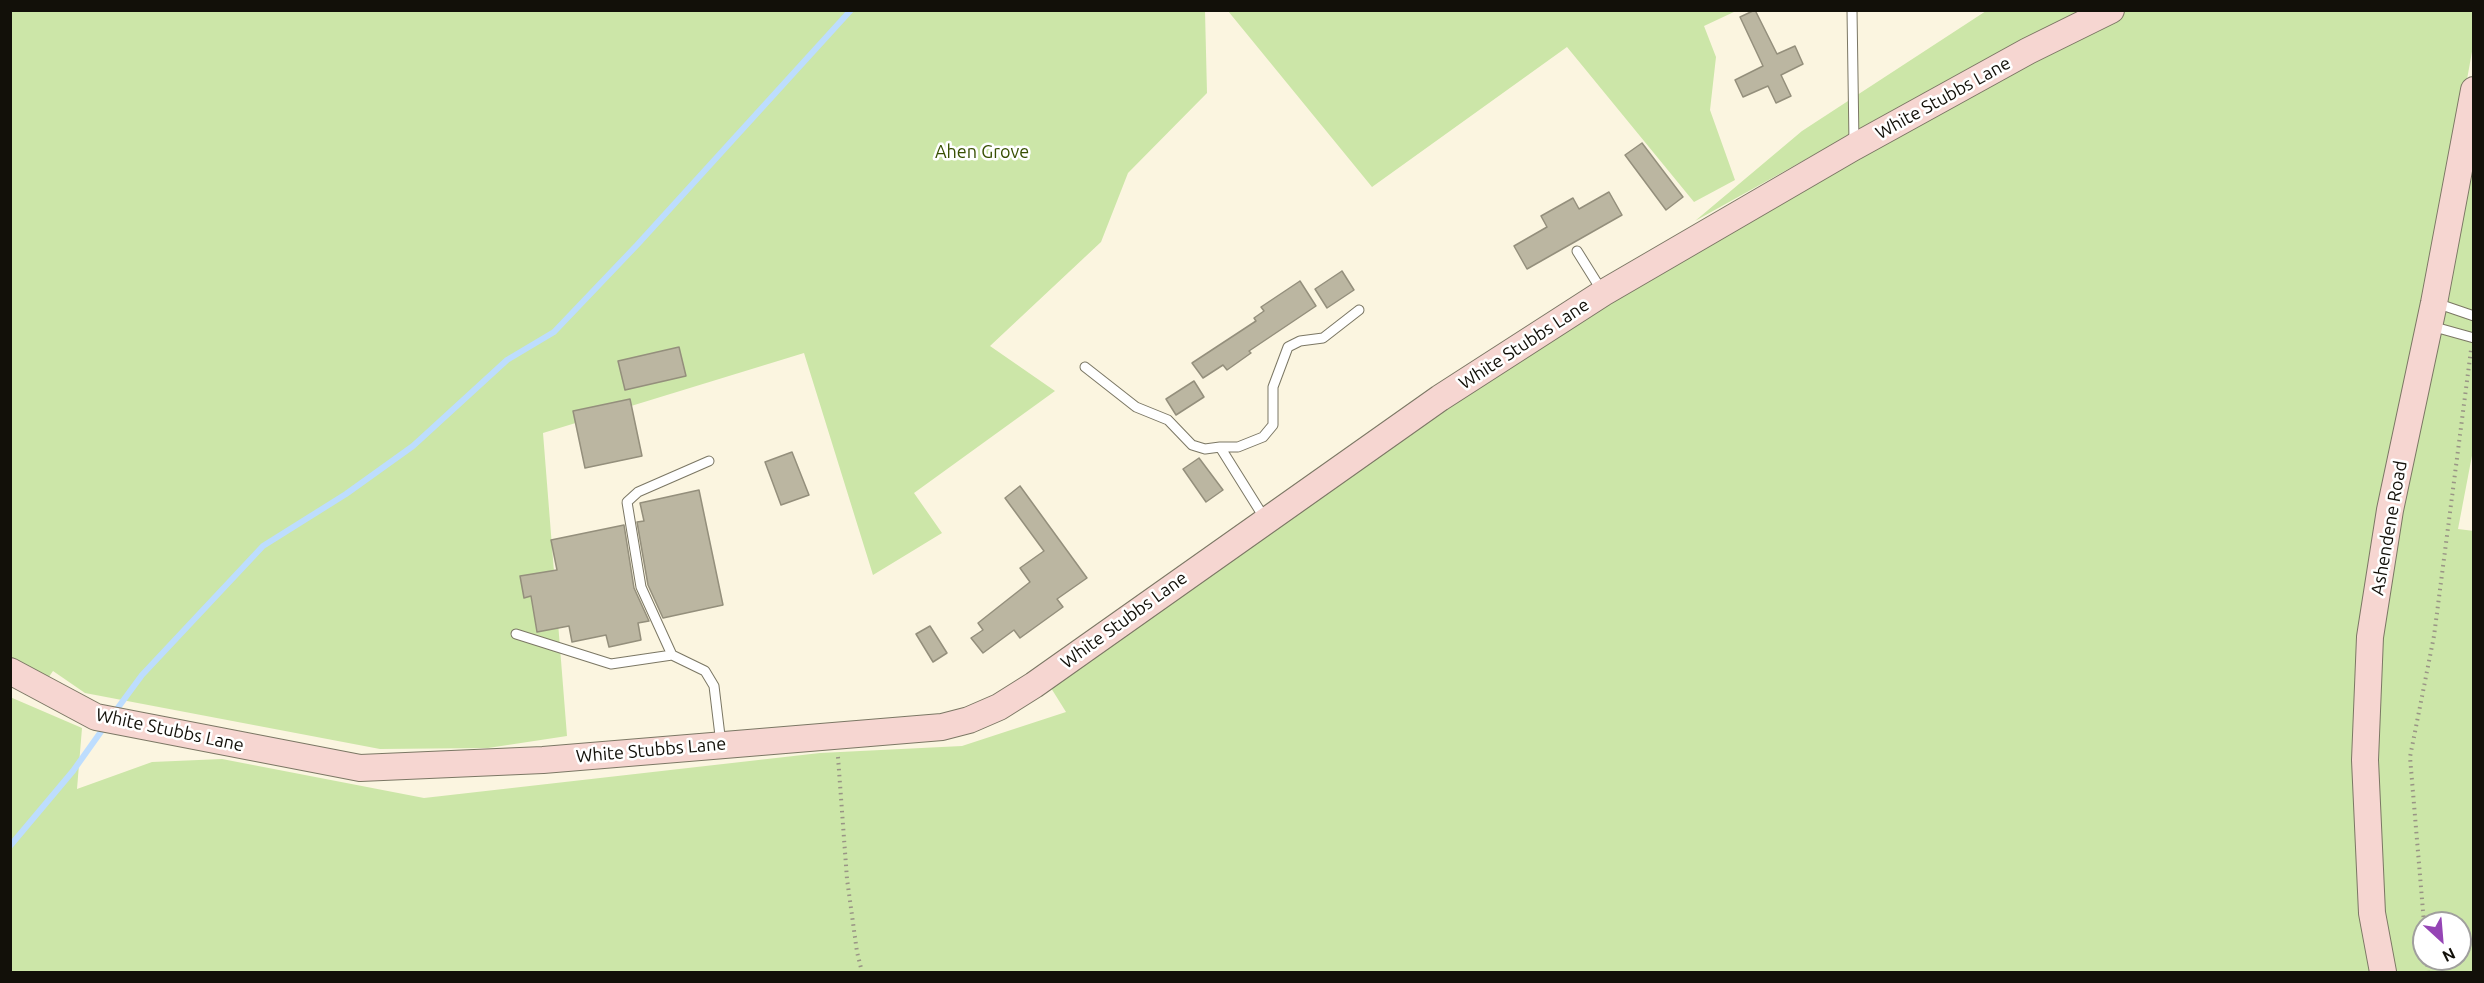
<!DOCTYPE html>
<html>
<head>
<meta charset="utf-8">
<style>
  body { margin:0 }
  #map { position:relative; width:2484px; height:983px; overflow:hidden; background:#fbf5e0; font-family:Ubuntu,sans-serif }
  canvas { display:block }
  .frame { position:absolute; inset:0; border:12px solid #121009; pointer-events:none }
  .north { position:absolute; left:2412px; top:911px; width:60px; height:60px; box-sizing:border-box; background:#fff; border:2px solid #a09f9d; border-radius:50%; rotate:154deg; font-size:16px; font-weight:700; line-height:24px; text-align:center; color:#121009 }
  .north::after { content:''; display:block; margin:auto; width:21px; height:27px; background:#9545b5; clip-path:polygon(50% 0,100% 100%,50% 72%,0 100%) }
</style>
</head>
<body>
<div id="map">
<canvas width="2484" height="983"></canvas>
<div class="frame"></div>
<div class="north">N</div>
</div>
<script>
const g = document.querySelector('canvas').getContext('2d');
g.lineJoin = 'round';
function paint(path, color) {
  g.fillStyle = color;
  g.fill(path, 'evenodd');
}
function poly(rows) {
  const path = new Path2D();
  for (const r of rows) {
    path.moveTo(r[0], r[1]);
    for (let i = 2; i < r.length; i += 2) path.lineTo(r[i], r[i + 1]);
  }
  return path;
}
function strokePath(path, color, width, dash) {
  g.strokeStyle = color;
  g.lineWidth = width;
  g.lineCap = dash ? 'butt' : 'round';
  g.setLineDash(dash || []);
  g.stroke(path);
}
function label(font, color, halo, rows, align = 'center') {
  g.font = font + ' Ubuntu,sans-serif';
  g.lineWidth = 5;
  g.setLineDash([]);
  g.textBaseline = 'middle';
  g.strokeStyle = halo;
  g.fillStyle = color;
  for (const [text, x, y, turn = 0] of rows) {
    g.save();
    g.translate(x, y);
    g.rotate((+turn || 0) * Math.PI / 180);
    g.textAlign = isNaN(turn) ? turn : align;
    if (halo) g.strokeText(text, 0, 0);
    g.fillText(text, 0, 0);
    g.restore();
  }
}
const green = poly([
  [10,11,1205,11,1207,93,1128,173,1101,242,990,346,1055,391,914,493,942,533,873,575,804,353,543,433,567,736,488,748,380,749,85,693,53,671,44,684,11,664],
  [1228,11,1736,11,1704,26,1716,57,1710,110,1735,180,1694,202,1567,47,1372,187],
  [1986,11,2094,11,1957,75,1695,221,1802,131],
  [2125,11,2473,11,2473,46,2424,319,2371,582,2374,972,11,972,10,697,82,728,77,789,152,762,222,759,424,798,820,753,962,746,1066,712,1051,688,1522,357,1704,246,2027,58],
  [2473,152,2474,445,2458,529,2474,531,2473,972,2391,972,2378,896,2373,781,2382,631,2405,477],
  [2424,923,2460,923,2460,959,2424,959]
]);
const stream = poly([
  [114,713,142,675,263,546,346,494,413,446,507,360,554,332,637,245,851,10],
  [10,846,73,771,105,726]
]);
const building = poly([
  [1755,10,1777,54,1795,46,1803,64,1781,75,1791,96,1776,103,1768,86,1743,97,1735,80,1763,66,1740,17,1755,10],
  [1642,143,1683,197,1666,210,1625,155,1642,143],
  [1609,192,1622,215,1527,269,1514,246,1547,227,1541,216,1573,198,1579,209,1609,192],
  [1342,271,1354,290,1327,308,1315,289,1342,271],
  [1300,281,1316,306,1249,351,1251,353,1227,370,1223,365,1203,378,1192,363,1256,321,1254,318,1264,311,1261,307,1300,281],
  [679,347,686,376,625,390,618,361,679,347],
  [1194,381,1204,397,1176,415,1166,399,1194,381],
  [630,399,642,456,585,468,573,411,630,399],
  [792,452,809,495,781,505,765,462,792,452],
  [1199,458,1223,490,1206,502,1183,469,1199,458],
  [1020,486,1087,578,1057,599,1063,607,1020,638,1014,630,983,653,971,638,983,630,978,623,1030,582,1020,568,1044,551,1005,498,1020,486],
  [699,490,723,605,663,618,648,585,637,522,644,521,640,503,699,490],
  [624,525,634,588,649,621,638,623,641,640,609,647,606,635,572,642,569,626,537,632,531,596,524,598,520,576,557,570,551,540,624,525],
  [930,626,947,653,933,662,916,634,930,626]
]);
const path = poly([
  [838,757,847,879,857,952,862,972],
  [2424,923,2410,757,2434,636,2471,350],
  [2427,959,2428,972]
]);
const lane = poly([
  [1852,10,1854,143],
  [1577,251,1602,291],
  [2436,303,2474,316],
  [2431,326,2474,338],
  [1085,367,1136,407,1168,420,1192,445,1205,449,1220,447,1265,519],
  [1220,447,1238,447,1263,437,1273,425,1273,387,1288,347,1300,341,1323,338,1359,310],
  [709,461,638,492,627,502,641,587,672,655,705,671,714,686,721,744],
  [516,634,611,664,672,655]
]);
const secondary = poly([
  [10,671,96,717,360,768,543,760,942,727,969,720,999,707,1034,685,1440,398,1603,293,1854,147,2028,51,2111,10],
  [2383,972,2372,913,2365,760,2370,637,2390,510,2434,303,2474,90]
]);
const streetNames = [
  ["White Stubbs Lane",1943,98,-29],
  ["White Stubbs Lane",1524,344,-33],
  ["Ashendene Road",2389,528,-80],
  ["White Stubbs Lane",1124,620,-36],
  ["White Stubbs Lane",170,730,12],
  ["White Stubbs Lane",651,750,-5]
];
const parkNames = [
  ["Ahen Grove",982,152]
];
paint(green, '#cce6a8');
strokePath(stream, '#bdddfe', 6);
paint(building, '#bbb6a1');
strokePath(building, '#948f7c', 1.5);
strokePath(lane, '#7b7764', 11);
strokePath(secondary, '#7b7764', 28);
strokePath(path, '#999485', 4, [1.5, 4.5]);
strokePath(lane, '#fff', 9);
strokePath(secondary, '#f6d6d1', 26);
label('18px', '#121009', '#fff', streetNames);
label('18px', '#374f02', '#fff', parkNames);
</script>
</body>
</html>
